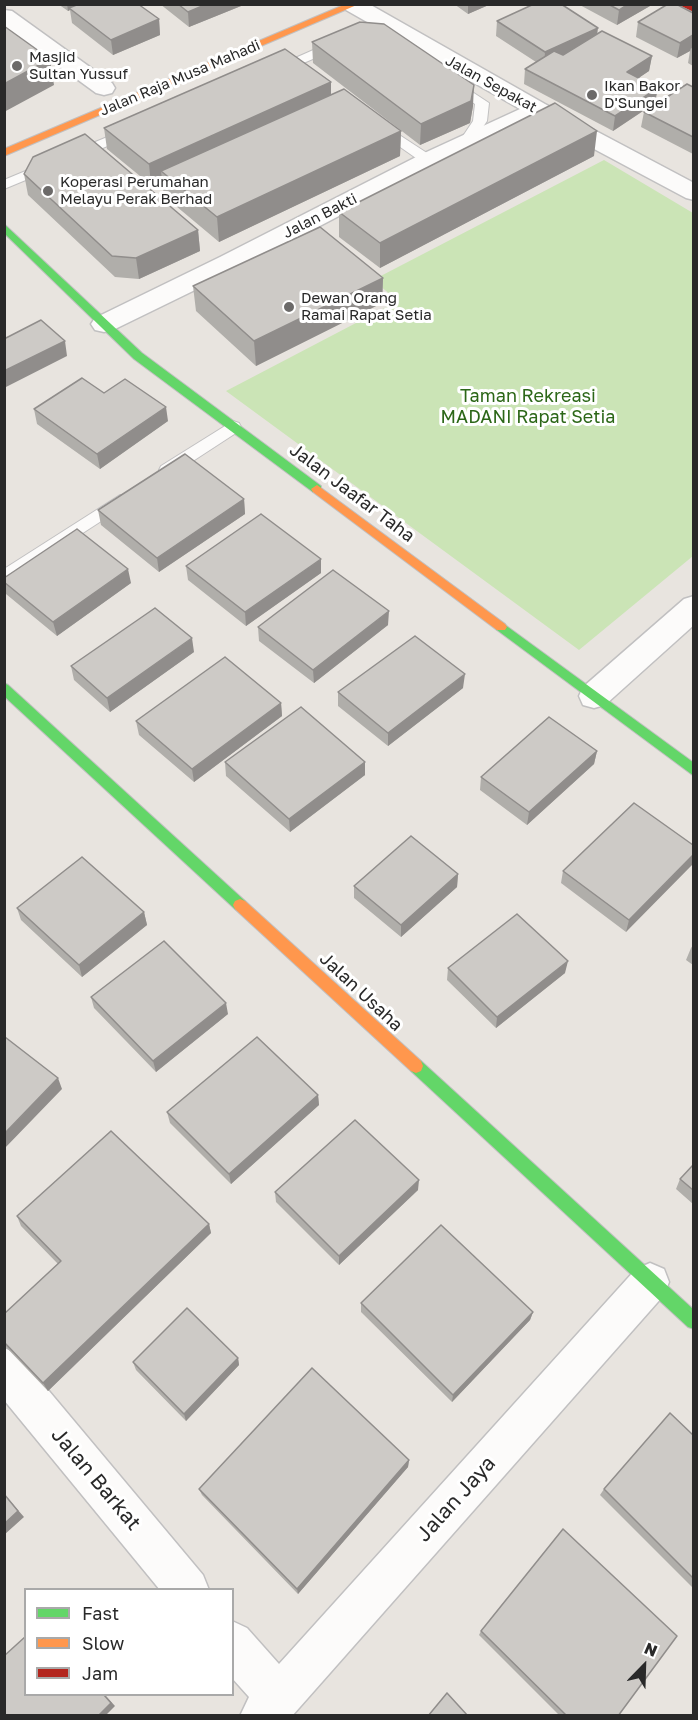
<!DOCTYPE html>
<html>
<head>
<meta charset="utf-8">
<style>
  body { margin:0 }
  #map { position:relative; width:698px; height:1720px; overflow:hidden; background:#e8e4df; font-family:"Golos Text",sans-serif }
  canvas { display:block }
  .frame { position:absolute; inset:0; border:6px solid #292929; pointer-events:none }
  .legend { position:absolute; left:24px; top:1588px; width:210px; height:108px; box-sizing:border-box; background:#fff; border:2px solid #a9a9a9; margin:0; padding:8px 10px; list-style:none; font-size:18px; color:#292929 }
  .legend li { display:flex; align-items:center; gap:12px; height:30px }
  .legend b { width:30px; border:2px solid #a9a9a9 }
  .north { position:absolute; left:614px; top:1636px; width:60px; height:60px; -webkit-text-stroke:4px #fff; paint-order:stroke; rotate:23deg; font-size:16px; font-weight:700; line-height:24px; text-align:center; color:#292929 }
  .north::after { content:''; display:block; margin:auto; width:21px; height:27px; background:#292929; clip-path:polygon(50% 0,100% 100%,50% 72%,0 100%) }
</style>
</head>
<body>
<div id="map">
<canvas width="698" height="1720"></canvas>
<div class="frame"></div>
<ul class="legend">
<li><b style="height:8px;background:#63d668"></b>Fast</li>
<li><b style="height:8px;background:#ff974d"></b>Slow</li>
<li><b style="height:8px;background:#b3261e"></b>Jam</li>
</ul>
<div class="north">N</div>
</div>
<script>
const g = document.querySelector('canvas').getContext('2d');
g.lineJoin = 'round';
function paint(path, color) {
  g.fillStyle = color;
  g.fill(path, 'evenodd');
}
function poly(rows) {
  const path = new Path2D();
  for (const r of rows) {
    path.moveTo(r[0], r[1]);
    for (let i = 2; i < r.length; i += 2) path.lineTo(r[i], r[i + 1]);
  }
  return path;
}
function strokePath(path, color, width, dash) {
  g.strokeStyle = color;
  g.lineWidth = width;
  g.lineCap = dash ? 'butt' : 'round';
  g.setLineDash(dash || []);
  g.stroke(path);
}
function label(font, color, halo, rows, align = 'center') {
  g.font = font + ' "Golos Text",sans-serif';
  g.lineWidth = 6;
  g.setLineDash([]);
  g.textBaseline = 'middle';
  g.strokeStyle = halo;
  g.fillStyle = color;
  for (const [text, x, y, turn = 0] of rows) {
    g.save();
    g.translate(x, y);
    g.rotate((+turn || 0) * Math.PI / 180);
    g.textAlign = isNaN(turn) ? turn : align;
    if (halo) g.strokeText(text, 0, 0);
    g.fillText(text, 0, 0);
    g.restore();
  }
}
const green = poly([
  [604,160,693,213,693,556,579,650,226,391,398,301,373,280]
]);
const lane = poly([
  [336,40,342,44,341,47,280,73,275,74,268,70,336,40],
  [451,78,489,103,487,121,471,145,461,145,459,142,473,121,475,104,446,85,444,82,446,79,451,78],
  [381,123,433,157,435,160,433,163,423,163,376,130,374,127,381,123],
  [129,128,134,129,136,132,134,135,4,189,4,180,129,128],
  [233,421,239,423,241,427,239,431,173,474,161,474,159,470,161,466,233,421],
  [120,495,126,497,128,501,126,505,4,584,4,569,120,495]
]);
const street = poly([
  [344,4,369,4,545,104,694,183,694,200,686,198,536,118,436,165,238,269,113,330,104,332,95,330,91,324,95,318,220,257,420,155,520,109,346,10,344,4],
  [4,10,12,11,112,83,115,88,112,93,104,95,96,93,4,26,4,10],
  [694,596,694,625,605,705,594,708,583,705,579,696,583,687,684,599,694,596],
  [650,1263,664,1269,669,1282,664,1295,292,1716,240,1716,249,1697,232,1678,232,1621,247,1628,279,1664,636,1269,650,1263],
  [4,1348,18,1354,203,1575,209,1590,160,1590,4,1400,4,1348]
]);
const fast = poly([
  [4,224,142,353,321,486,321,492,313,492,134,359,4,233,4,224],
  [501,622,694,763,694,776,497,630,495,627,497,624,501,622],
  [4,683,8,685,245,901,247,905,245,909,240,911,235,909,4,696,4,683],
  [416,1059,421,1061,694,1310,694,1329,688,1327,411,1071,409,1066,411,1061,416,1059]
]);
const slow = poly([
  [346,4,359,4,4,156,4,149,346,4],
  [317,485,505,624,507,627,505,630,497,630,313,492,311,489,317,485],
  [240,899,245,901,421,1061,423,1066,421,1071,416,1073,411,1071,235,909,233,905,235,901,240,899]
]);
const jam = poly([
  [680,4,694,5,694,12,681,6,680,4]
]);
const wall = poly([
  [58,4,138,4,159,19,160,35,113,55,72,23,70,10,68,11],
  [160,4,246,4,189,27],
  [454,4,491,4,468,14],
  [578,4,650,4,650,6,617,25],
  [693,13,693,66,688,63,690,51,677,58,636,37,638,22],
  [497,21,597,34,652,56,649,71,638,78,655,103,613,131,524,84,525,69,536,62,496,36],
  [312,42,473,106,470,123,420,145,313,63],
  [331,82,331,95,401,131,400,156,219,242,164,196,162,180,151,185,107,149,104,128],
  [693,87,693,154,641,127,644,112],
  [594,156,380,268,339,237,339,212],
  [24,174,198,230,200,251,139,279,115,277,28,195],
  [383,278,382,303,256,366,196,311,193,286],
  [34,409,168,421,100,469,37,424],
  [244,499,245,514,159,572,101,525,98,510],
  [186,566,321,573,246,626,188,580],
  [4,578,131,583,57,636,6,594,4,589],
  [388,625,314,683,259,641,258,627],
  [194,652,110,712,74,680,71,666],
  [463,688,388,746,338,706,338,692],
  [281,703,282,716,194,782,139,735,136,721],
  [597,751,594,764,527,825,480,790,481,777],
  [225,762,365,762,365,775,290,832,226,776],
  [693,845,626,932,561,883,563,871],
  [458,874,457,887,401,937,354,898,354,886],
  [17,908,144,912,147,925,82,977,21,920],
  [693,945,693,965,686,960,691,948],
  [448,968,565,973,496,1028,447,980],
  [91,997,228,1014,156,1072,94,1008],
  [318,1095,319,1105,231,1184,170,1123,167,1112],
  [693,1165,693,1204,676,1189,680,1179],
  [418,1190,339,1265,276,1202,275,1192],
  [17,1216,209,1224,211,1233,48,1391,4,1345,4,1314,58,1264,21,1226],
  [361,1303,533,1312,530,1320,452,1402,361,1312],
  [238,1358,239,1365,186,1421,136,1370,133,1362],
  [693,1435,693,1588,600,1495,604,1489],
  [409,1460,408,1467,298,1594,202,1495,199,1489],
  [481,1631,618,1716,560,1716,479,1635]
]);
const shadedWall = poly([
  [67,4,82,4,69,8,70,10,68,11],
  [207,4,246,4,189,27,188,12],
  [468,4,491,4,468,14],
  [628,4,650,4,650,6,617,25,619,10],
  [159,19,160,35,113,55,111,40],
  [598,28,596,43,544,68,545,52],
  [693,35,693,49,691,48,690,51,677,58,680,43],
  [652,56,649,71,624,88,627,72],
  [50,59,54,85,4,112,4,84],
  [331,82,331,103,161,171,162,180,151,185,149,164],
  [474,85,473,106,470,123,420,145,421,124],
  [658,88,655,103,613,131,615,116],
  [401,131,400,156,219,242,217,217],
  [597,131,594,156,380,268,380,243],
  [198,230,200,251,139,279,136,258],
  [383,278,382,303,256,366,254,341],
  [65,341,67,356,4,388,4,371],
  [166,407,168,421,100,469,97,454],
  [244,499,245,514,159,572,157,558],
  [321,559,321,573,246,626,245,612],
  [128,569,131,583,57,636,53,622],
  [389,611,388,625,314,683,313,670],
  [192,638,194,652,110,712,107,698],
  [465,674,463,688,388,746,388,733],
  [281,703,282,716,194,782,192,769],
  [597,751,594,764,527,825,529,812],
  [365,762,365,775,290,832,289,819],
  [693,855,693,864,626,932,629,920],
  [458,874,457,887,401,937,401,925],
  [144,912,147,925,82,977,79,965],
  [568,961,565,973,496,1028,497,1017],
  [226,1003,228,1014,156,1072,153,1061],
  [58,1078,62,1089,4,1149,4,1134],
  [318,1095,319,1105,231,1184,229,1174],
  [419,1180,418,1190,339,1265,339,1256],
  [209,1224,211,1233,48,1391,43,1383],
  [533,1312,530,1320,452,1402,453,1395],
  [238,1358,239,1365,186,1421,184,1414],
  [409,1460,408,1467,298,1594,297,1589],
  [4,1494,24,1517,4,1535],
  [104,1695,105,1695,115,1706,105,1716,98,1716]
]);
const building = poly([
  [79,4,138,4,159,19,111,40,69,8,79,4],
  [178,4,207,4,188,12,178,4],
  [534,4,561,4,598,28,545,52,497,21,534,4],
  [608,4,628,4,619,10,608,4],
  [668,4,676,4,693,13,693,35,680,43,638,22,668,4],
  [360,22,384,24,474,85,471,101,421,124,312,42,360,22],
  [4,26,50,59,4,84,4,26],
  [602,31,652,56,627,72,658,88,615,116,525,69,554,51,563,55,602,31],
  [285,49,331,82,149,164,104,128,285,49],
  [687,84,693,87,693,137,644,112,687,84],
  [344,89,401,131,217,217,161,171,344,89],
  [555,103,597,131,380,243,339,212,555,103],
  [85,134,198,230,136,258,112,256,24,174,33,157,85,134],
  [320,227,383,278,254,341,193,286,320,227],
  [41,320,65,341,4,371,4,339,41,320],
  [82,378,104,393,125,379,166,407,97,454,34,409,82,378],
  [185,454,244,499,157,558,98,510,185,454],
  [261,514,321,559,245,612,186,566,261,514],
  [77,529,128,569,53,622,4,582,4,578,77,529],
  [333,570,389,611,313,670,258,627,333,570],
  [155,608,192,638,107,698,71,666,155,608],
  [415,636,465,674,388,733,338,692,415,636],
  [225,657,281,703,192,769,136,721,225,657],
  [301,707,365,762,289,819,225,762,301,707],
  [549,717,597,751,529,812,481,777,549,717],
  [634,803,693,845,693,855,629,920,563,871,634,803],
  [411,836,458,874,401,925,354,886,411,836],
  [82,857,144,912,79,965,17,908,82,857],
  [517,914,568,961,497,1017,448,968,517,914],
  [164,941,226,1003,153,1061,91,997,164,941],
  [5,1037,58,1078,4,1134,4,1038,5,1037],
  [257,1037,318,1095,229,1174,167,1112,257,1037],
  [355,1120,419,1180,339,1256,275,1192,355,1120],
  [111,1131,209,1224,43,1383,4,1342,4,1314,61,1261,17,1216,111,1131],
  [693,1165,693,1190,680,1179,693,1165],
  [441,1225,533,1312,453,1395,361,1303,441,1225],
  [187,1308,238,1358,184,1414,133,1362,187,1308],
  [312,1368,409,1460,297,1589,199,1489,312,1368],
  [670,1413,693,1435,693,1578,604,1489,670,1413],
  [4,1494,18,1511,4,1524,4,1494],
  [563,1529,677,1636,618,1716,567,1716,481,1631,563,1529],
  [26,1636,26,1695,104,1695,111,1703,98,1716,4,1716,4,1656,26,1636],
  [447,1693,468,1716,428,1716,447,1693]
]);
const markers = [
  [17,66,6,"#6c6a69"],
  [592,95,6,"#6c6a69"],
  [48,191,6,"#6c6a69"],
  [289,307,6,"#6c6a69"]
];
const farPoinames = [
  ["Masjid",29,57],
  ["Sultan Yussuf",29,74],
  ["Ikan Bakor",604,86],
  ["D'Sungei",604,103],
  ["Koperasi Perumahan",60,182],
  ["Melayu Perak Berhad",60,199],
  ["Dewan Orang",301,298],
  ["Ramai Rapat Setia",301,315]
];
const farStreetnames = [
  ["Jalan Raja Musa Mahadi",180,78,-23],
  ["Jalan Sepakat",491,84,29],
  ["Jalan Bakti",320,216,-27]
];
const parkNames = [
  ["Taman Rekreasi",528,396],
  ["MADANI Rapat Setia",528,417]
];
const streetNames = [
  ["Jalan Jaafar Taha",352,493,37],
  ["Jalan Usaha",361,992,43]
];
const nearStreetnames = [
  ["Jalan Barkat",96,1479,50],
  ["Jalan Jaya",456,1499,-48]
];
paint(green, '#cbe4b6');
strokePath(lane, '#c1c0c1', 2);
strokePath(street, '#c1c0c1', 3);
strokePath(fast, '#c1c0c1', 2);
strokePath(slow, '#c1c0c1', 2);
strokePath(jam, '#c1c0c1', 2);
paint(lane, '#fcfbfa');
paint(street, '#fcfbfa');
paint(fast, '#63d668');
paint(slow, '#ff974d');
paint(jam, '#b3261e');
paint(wall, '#b0aeaa');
paint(shadedWall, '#908d8b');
paint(building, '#cdcac6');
strokePath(building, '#908d8b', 1.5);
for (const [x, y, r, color] of markers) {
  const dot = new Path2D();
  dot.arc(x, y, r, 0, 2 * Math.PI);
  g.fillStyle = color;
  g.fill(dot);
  strokePath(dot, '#fff', 2);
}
label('15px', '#292929', '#fff', farPoinames, 'left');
label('15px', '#292929', '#fff', farStreetnames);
label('18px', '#2c6718', '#fff', parkNames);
label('18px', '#292929', '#fff', streetNames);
label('21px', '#292929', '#fff', nearStreetnames);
</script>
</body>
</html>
